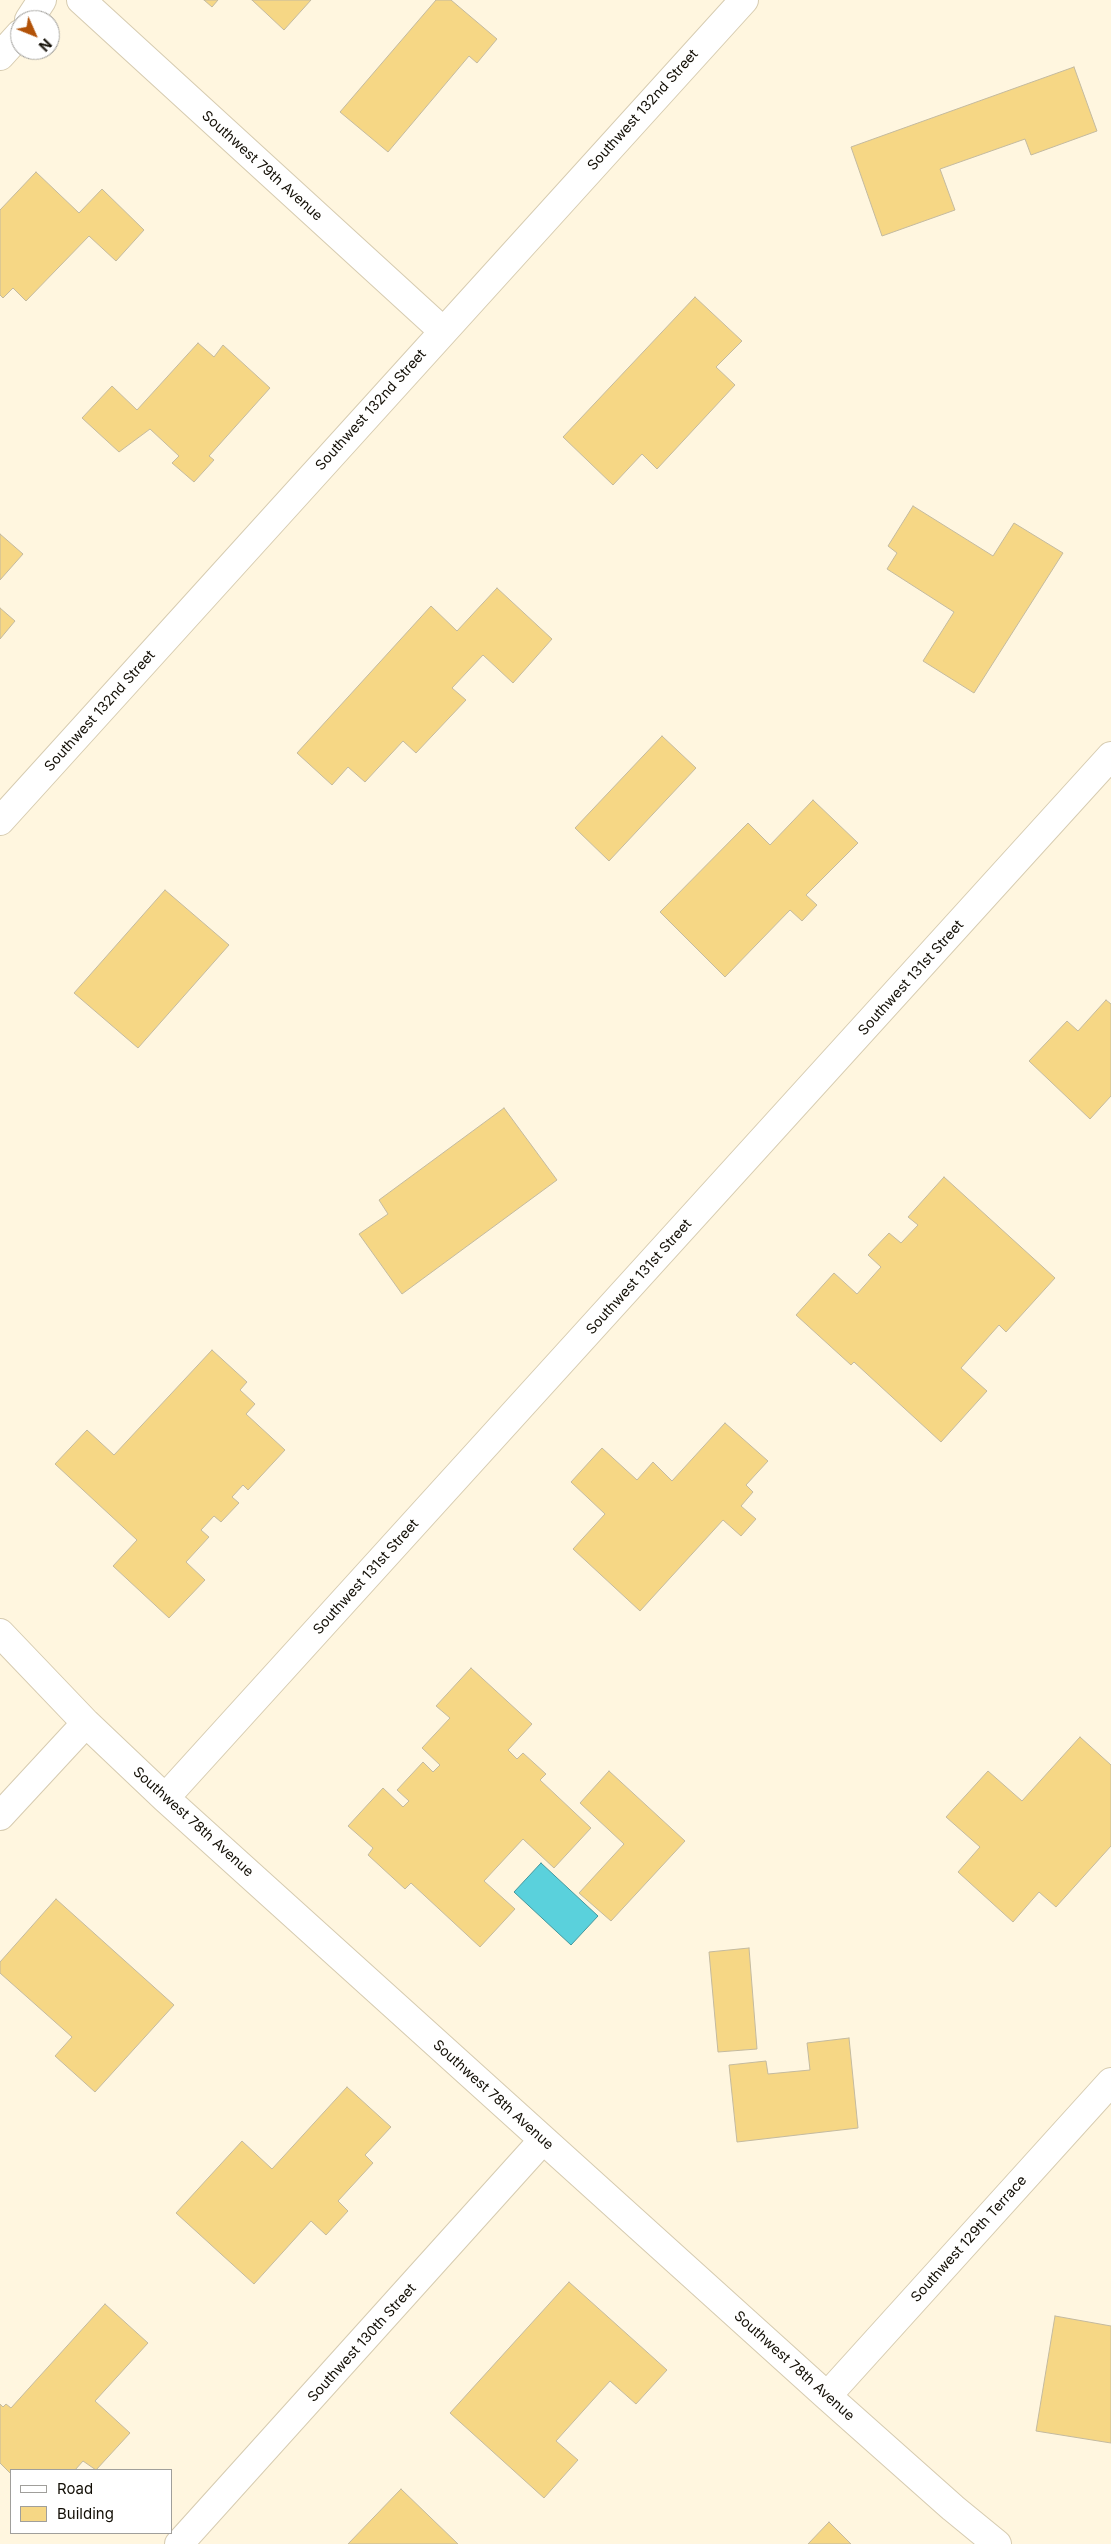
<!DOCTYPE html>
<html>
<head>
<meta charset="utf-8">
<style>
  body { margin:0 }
  #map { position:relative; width:1111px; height:2544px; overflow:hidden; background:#fff6df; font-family:Inter,sans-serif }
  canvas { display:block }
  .legend { position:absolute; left:10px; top:2469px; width:162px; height:65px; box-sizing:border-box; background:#fff; border:1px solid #a09f9b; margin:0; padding:6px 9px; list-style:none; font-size:15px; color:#120e05 }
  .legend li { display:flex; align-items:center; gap:10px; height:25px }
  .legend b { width:25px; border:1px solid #a09f9b }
  .north { position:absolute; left:10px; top:10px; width:50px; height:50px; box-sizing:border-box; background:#fff; border:1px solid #a09f9b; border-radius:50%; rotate:134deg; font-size:14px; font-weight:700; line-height:20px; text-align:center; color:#120e05 }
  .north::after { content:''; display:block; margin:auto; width:18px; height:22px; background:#b25208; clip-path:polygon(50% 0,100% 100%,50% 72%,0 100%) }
</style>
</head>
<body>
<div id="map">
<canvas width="1111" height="2544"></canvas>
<ul class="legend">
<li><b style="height:6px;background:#fff"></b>Road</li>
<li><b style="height:14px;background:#f6d785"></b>Building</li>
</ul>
<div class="north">N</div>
</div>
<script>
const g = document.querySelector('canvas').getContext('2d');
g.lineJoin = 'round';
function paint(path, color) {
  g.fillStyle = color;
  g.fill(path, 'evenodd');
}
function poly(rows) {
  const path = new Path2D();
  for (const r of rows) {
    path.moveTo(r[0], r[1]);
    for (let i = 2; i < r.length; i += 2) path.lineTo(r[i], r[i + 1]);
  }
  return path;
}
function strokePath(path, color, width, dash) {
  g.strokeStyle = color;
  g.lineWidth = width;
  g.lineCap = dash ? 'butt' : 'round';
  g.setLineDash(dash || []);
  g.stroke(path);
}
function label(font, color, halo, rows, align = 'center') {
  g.font = font + ' Inter,sans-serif';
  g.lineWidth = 5;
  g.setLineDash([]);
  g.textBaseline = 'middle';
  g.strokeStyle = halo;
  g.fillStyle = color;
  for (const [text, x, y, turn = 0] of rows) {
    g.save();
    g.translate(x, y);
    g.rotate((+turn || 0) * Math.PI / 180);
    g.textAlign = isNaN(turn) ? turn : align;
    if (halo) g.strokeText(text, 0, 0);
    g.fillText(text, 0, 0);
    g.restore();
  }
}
const water = poly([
  [541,1863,598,1916,571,1945,514,1892,541,1863]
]);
const building = poly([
  [204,0,218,0,212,7,204,0],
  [252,0,311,0,284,30,252,0],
  [436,0,451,0,497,39,477,63,469,56,388,152,340,112,436,0],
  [1074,67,1097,131,1031,155,1025,139,940,169,955,210,882,236,851,147,1074,67],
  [36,172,79,213,102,189,144,230,116,261,89,236,26,301,13,288,3,298,0,295,0,210,36,172],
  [695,297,742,341,716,367,735,385,657,469,642,454,613,485,563,437,695,297],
  [198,343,214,357,223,345,270,388,209,456,214,460,194,482,172,463,179,456,150,429,119,452,82,418,112,386,137,410,198,343],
  [913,506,993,556,1014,523,1063,553,974,693,923,661,954,612,887,569,897,553,888,546,913,506],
  [0,534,23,554,0,580,0,534],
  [497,588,552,639,513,683,483,655,452,688,466,700,416,753,403,741,365,782,348,767,332,785,297,753,431,606,457,631,497,588],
  [0,608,15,621,0,639,0,608],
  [662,736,696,768,609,861,575,828,662,736],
  [813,800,858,843,806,895,817,905,802,921,790,910,725,977,660,912,748,823,770,845,813,800],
  [165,890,229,945,138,1048,74,993,165,890],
  [1106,1000,1111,1004,1111,1096,1090,1119,1029,1061,1067,1021,1078,1031,1106,1000],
  [504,1108,557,1180,402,1294,359,1234,388,1214,379,1200,504,1108],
  [944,1177,1055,1278,1006,1332,999,1325,961,1368,987,1391,941,1442,854,1362,851,1365,796,1315,834,1273,857,1294,881,1267,868,1255,889,1233,901,1243,918,1225,908,1217,944,1177],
  [212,1350,247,1382,240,1390,255,1404,246,1414,285,1450,248,1490,243,1485,232,1497,239,1503,221,1522,214,1516,201,1530,209,1537,186,1562,205,1580,169,1618,113,1566,137,1540,55,1464,87,1430,114,1455,212,1350],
  [725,1423,768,1461,746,1485,753,1492,741,1506,756,1519,741,1536,723,1520,640,1611,573,1549,605,1514,571,1482,602,1448,637,1480,653,1462,672,1481,725,1423],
  [471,1668,532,1724,508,1750,517,1759,523,1753,546,1774,540,1780,591,1828,554,1868,523,1839,484,1881,515,1909,480,1947,411,1883,405,1889,368,1855,373,1848,348,1826,383,1788,403,1807,409,1801,397,1790,423,1762,433,1772,440,1765,422,1748,450,1718,436,1706,471,1668],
  [1080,1737,1111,1765,1111,1846,1056,1907,1039,1892,1013,1922,958,1872,980,1847,946,1817,988,1771,1022,1801,1080,1737],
  [609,1771,685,1841,611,1921,579,1893,624,1844,580,1803,609,1771],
  [56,1899,174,2005,95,2092,55,2056,72,2037,0,1973,0,1962,56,1899],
  [749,1948,757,2049,718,2052,709,1952,749,1948],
  [849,2038,858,2128,737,2142,729,2065,766,2061,768,2074,810,2070,807,2043,849,2038],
  [347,2087,391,2127,365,2155,373,2163,338,2201,348,2211,326,2235,311,2221,254,2284,176,2213,242,2141,272,2169,347,2087],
  [569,2282,667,2370,636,2404,610,2381,556,2441,578,2460,544,2498,450,2413,569,2282],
  [105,2304,148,2343,95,2401,130,2433,96,2470,83,2461,75,2470,11,2470,11,2474,0,2463,0,2404,3,2407,6,2404,11,2408,105,2304],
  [1055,2316,1111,2326,1111,2443,1036,2431,1055,2316],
  [401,2489,458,2544,348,2544,401,2489],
  [829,2522,851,2544,808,2544,829,2522]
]);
const street = poly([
  [81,0,443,331],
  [29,20,42,0],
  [0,56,20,34],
  [0,1633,86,1723,165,1798,827,2396,953,2508,997,2544],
  [165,1798,1111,756],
  [0,1816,86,1723],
  [827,2396,1111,2082],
  [179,2544,543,2140]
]);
const secondary = poly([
  [0,821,744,0]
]);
const streetNames = [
  ["Southwest 132nd Street",643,110,-48],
  ["Southwest 79th Avenue",262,166,42],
  ["Southwest 132nd Street",371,410,-48],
  ["Southwest 132nd Street",100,711,-48],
  ["Southwest 131st Street",911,978,-48],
  ["Southwest 131st Street",639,1277,-48],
  ["Southwest 131st Street",366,1577,-48],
  ["Southwest 78th Avenue",193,1822,42],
  ["Southwest 78th Avenue",493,2095,42],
  ["Southwest 129th Terrace",969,2239,-48],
  ["Southwest 130th Street",362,2343,-48],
  ["Southwest 78th Avenue",794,2366,42]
];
paint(water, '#5ad1dc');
strokePath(water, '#44969c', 1);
paint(building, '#f6d785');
strokePath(building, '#c4ba9f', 1);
strokePath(street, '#d6cbb0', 30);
strokePath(secondary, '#d6cbb0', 30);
strokePath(street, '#fff', 28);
strokePath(secondary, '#fff', 28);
label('14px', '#120e05', '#fff', streetNames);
</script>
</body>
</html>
